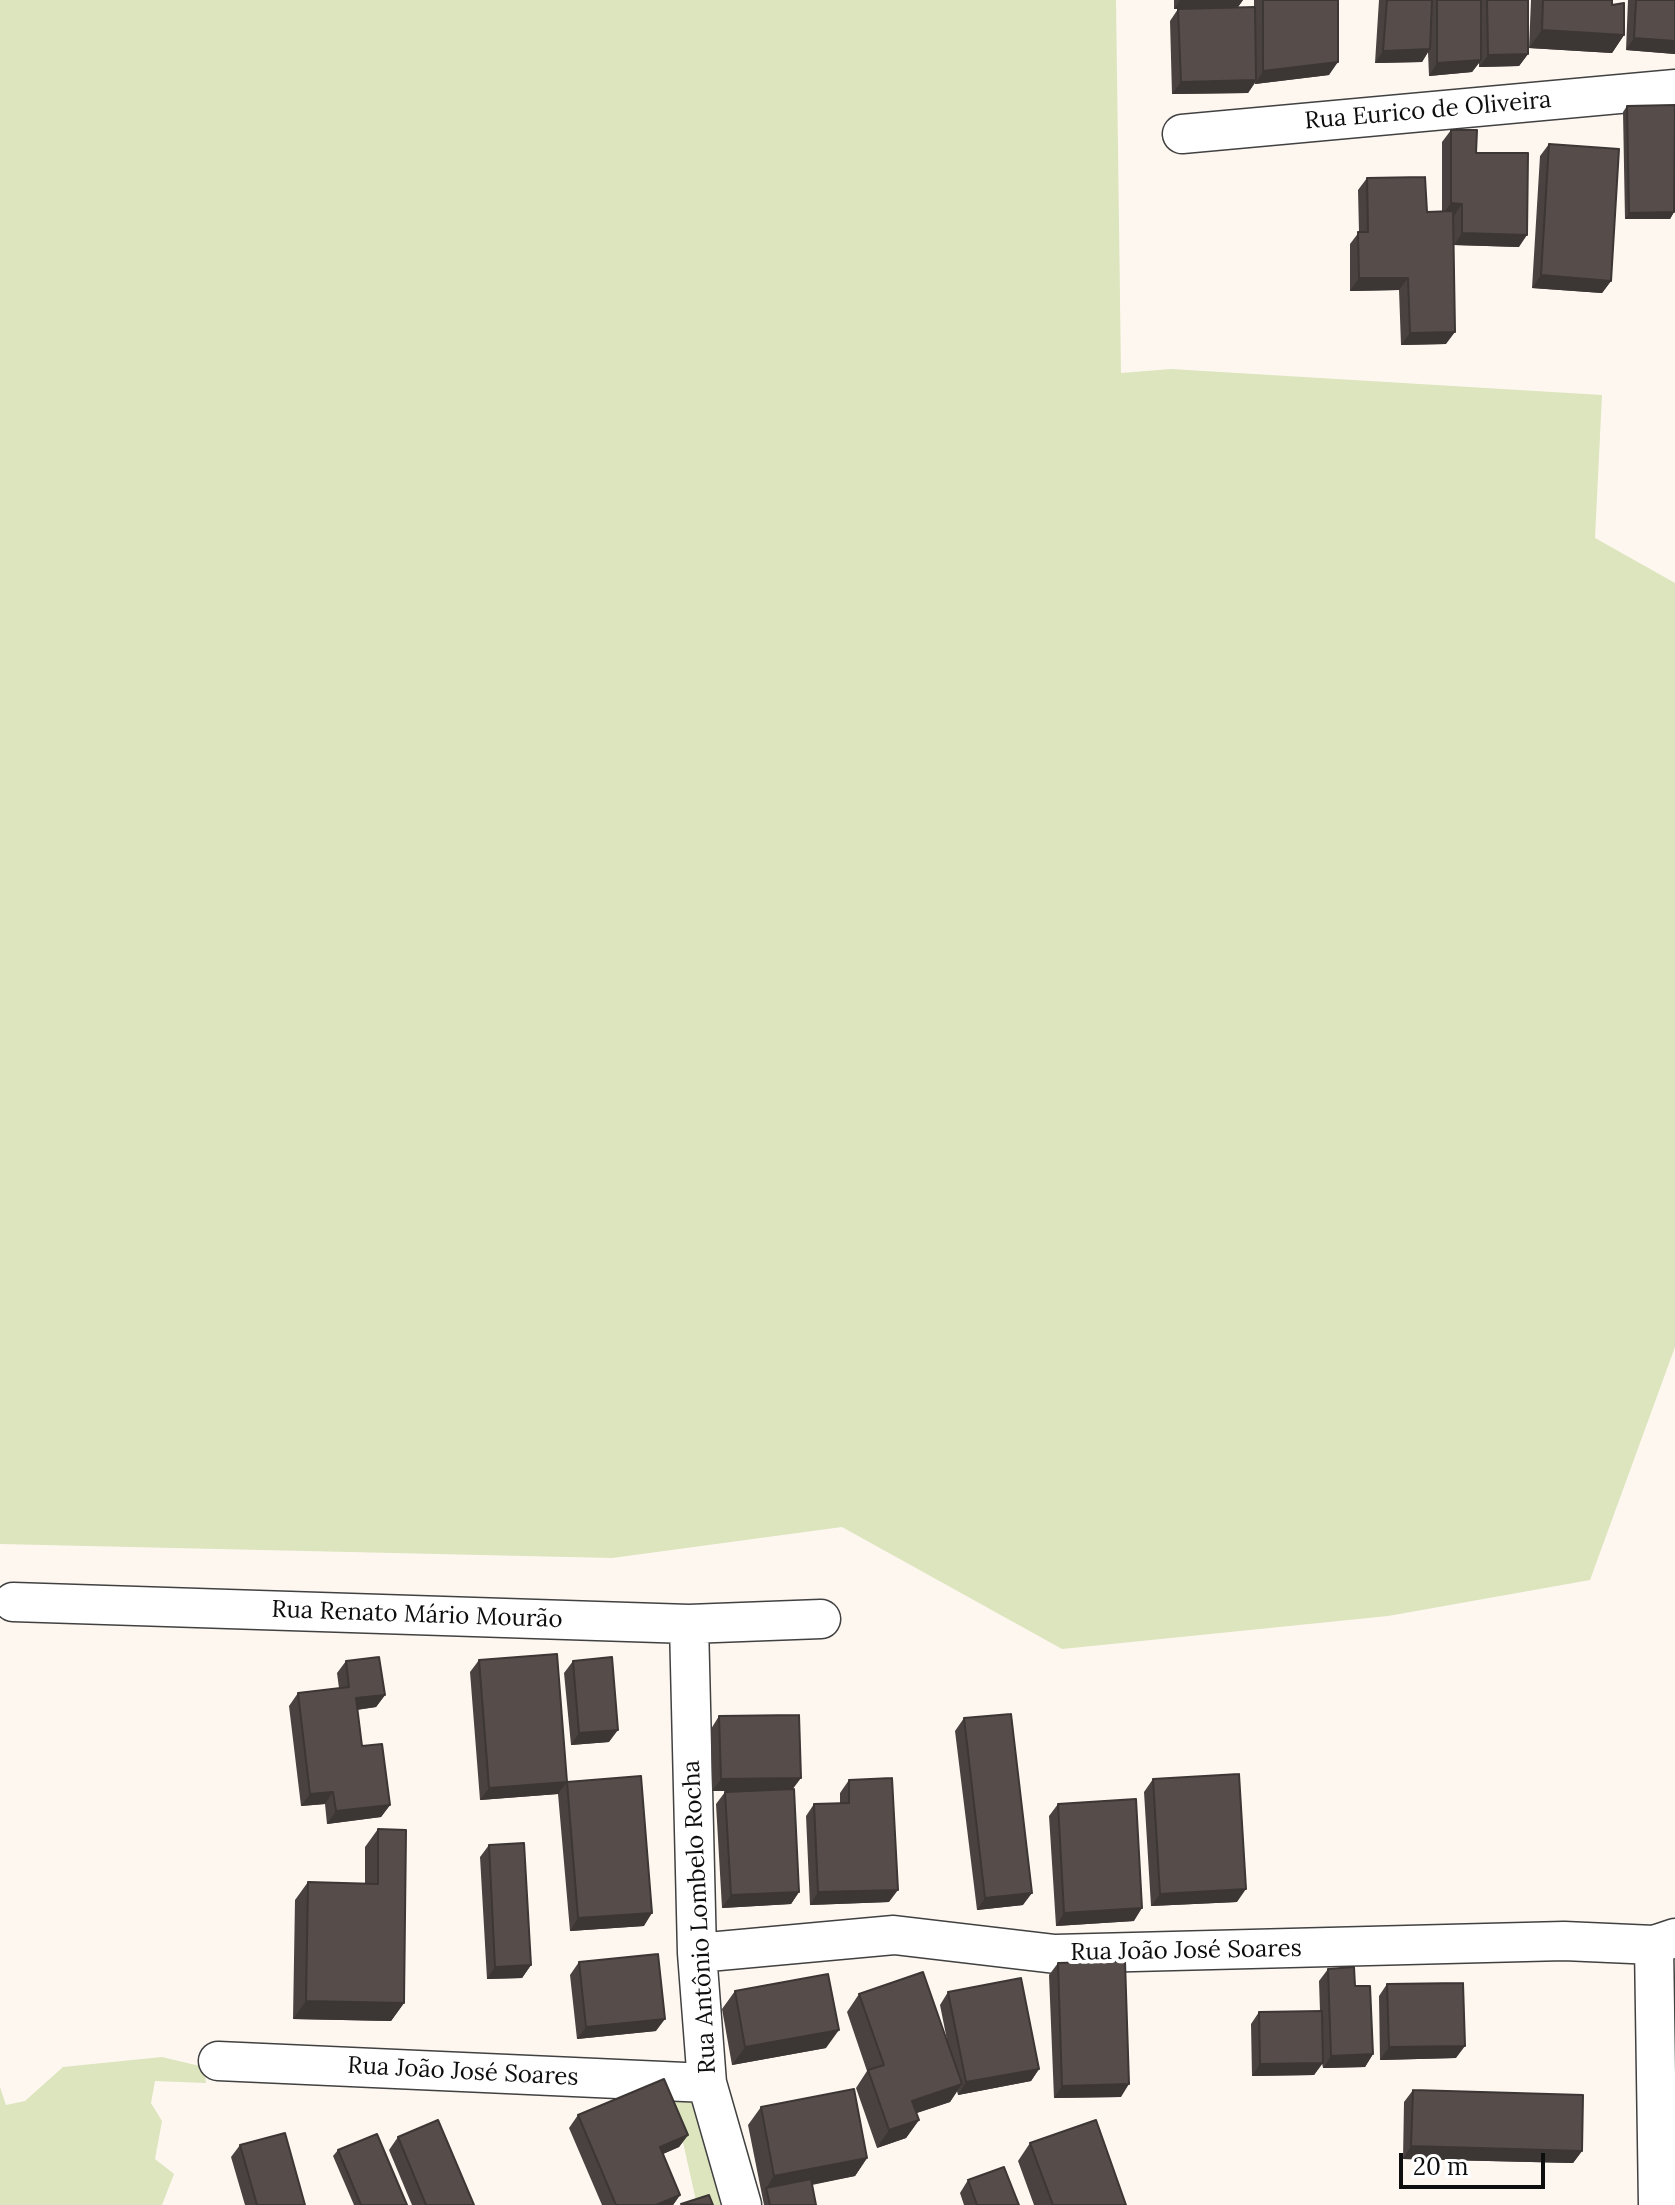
<!DOCTYPE html>
<html>
<head>
<meta charset="utf-8">
<style>
  body { margin:0 }
  #map { position:relative; width:1675px; height:2205px; overflow:hidden; background:#fef7f0; font-family:Lora,serif }
  canvas { display:block }
  .scale { position:absolute; left:1399px; top:2153px; width:146px; height:36px; box-sizing:border-box; border:4px solid #0e0e0e; border-top:0; padding-left:10px; font-size:24px; line-height:28px; white-space:nowrap; color:#0e0e0e; -webkit-text-stroke:6px #fff; paint-order:stroke }
</style>
</head>
<body>
<div id="map">
<canvas width="1675" height="2205"></canvas>
<div class="scale">20 m</div>
</div>
<script>
const g = document.querySelector('canvas').getContext('2d');
g.lineJoin = 'round';
function paint(path, color) {
  g.fillStyle = color;
  g.fill(path, 'evenodd');
}
function poly(rows) {
  const path = new Path2D();
  for (const r of rows) {
    path.moveTo(r[0], r[1]);
    for (let i = 2; i < r.length; i += 2) path.lineTo(r[i], r[i + 1]);
  }
  return path;
}
function strokePath(path, color, width, dash) {
  g.strokeStyle = color;
  g.lineWidth = width;
  g.lineCap = dash ? 'butt' : 'round';
  g.setLineDash(dash || []);
  g.stroke(path);
}
function label(font, color, halo, rows, align = 'center') {
  g.font = font + ' Lora,serif';
  g.lineWidth = 8;
  g.setLineDash([]);
  g.textBaseline = 'middle';
  g.strokeStyle = halo;
  g.fillStyle = color;
  for (const [text, x, y, turn = 0] of rows) {
    g.save();
    g.translate(x, y);
    g.rotate((+turn || 0) * Math.PI / 180);
    g.textAlign = isNaN(turn) ? turn : align;
    if (halo) g.strokeText(text, 0, 0);
    g.fillText(text, 0, 0);
    g.restore();
  }
}
const green = poly([
  [0,0,1116,0,1121,373,1171,369,1602,395,1595,538,1675,583,1675,1347,1590,1580,1388,1616,1062,1649,842,1527,612,1558,0,1544],
  [162,2057,204,2067,206,2083,155,2081,151,2103,162,2121,155,2159,174,2174,162,2205,0,2205,0,2087,6,2105,25,2101,63,2067],
  [690,2086,741,2205,697,2205,672,2093]
]);
const street = poly([
  [1182,134,1675,89],
  [13,1602,689,1624,821,1619],
  [689,1624,697,1953,707,2083,742,2205],
  [1654,1945,1658,2205],
  [697,1953,894,1935,1055,1954,1564,1941,1654,1945,1675,1938],
  [218,2061,707,2083]
]);
const wall = poly([
  [1174,0,1243,0,1238,7,1174,9],
  [1254,0,1338,0,1329,75,1255,84,1255,83,1248,93,1172,94,1170,21,1178,9,1254,7],
  [1379,0,1528,0,1528,54,1519,66,1479,67,1479,63,1472,72,1429,76,1428,52,1422,62,1375,63],
  [1531,0,1612,0,1612,5,1624,35,1612,53,1529,48],
  [1628,0,1675,0,1675,54,1626,50],
  [1627,106,1674,203,1674,212,1670,219,1625,219,1623,112],
  [1451,130,1476,153,1519,247,1454,245,1454,216,1453,216,1446,344,1401,345,1399,290,1350,291,1350,244,1359,232,1358,190,1367,178,1427,212,1442,211,1442,142],
  [1549,144,1611,281,1602,293,1532,288,1540,156],
  [479,1660,567,1782,558,1794,480,1800,470,1672],
  [346,1661,385,1695,376,1707,357,1710,362,1746,390,1805,381,1817,327,1824,325,1804,301,1806,289,1706,298,1693,339,1688,337,1673],
  [573,1661,609,1742,571,1745,564,1673],
  [719,1716,793,1789,799,1892,791,1904,722,1908,716,1804,725,1792,753,1791,712,1791,711,1729],
  [964,1718,1023,1905,977,1910,955,1731],
  [1153,1779,1237,1902,1151,1906,1144,1792],
  [849,1780,889,1902,810,1905,806,1816,814,1804,840,1803,840,1793],
  [567,1782,644,1926,570,1931,558,1794],
  [1058,1804,1134,1921,1056,1926,1049,1816],
  [378,1829,404,2003,391,2021,293,2019,295,1900,308,1882,365,1884,365,1847],
  [489,1845,531,1965,522,1978,487,1979,480,1857],
  [579,1962,656,2031,577,2039,570,1975],
  [1058,1963,1121,2097,1054,2098,1049,1975],
  [1328,1969,1355,1986,1373,2054,1365,2067,1323,2068,1322,2063,1314,2075,1252,2076,1251,2024,1259,2012,1320,2011,1319,1981],
  [1387,1984,1456,2058,1380,2060,1379,1996],
  [735,1991,826,2048,732,2065,722,2009],
  [948,1992,1039,2069,1031,2081,958,2095,957,2091,950,2102,916,2113,919,2120,906,2138,877,2148,856,2088,867,2071,847,2012,859,1994,947,2040,940,2005],
  [1413,2090,1582,2151,1573,2163,1403,2159,1404,2102],
  [761,2107,867,2158,855,2176,812,2185,816,2205,764,2205,748,2125],
  [578,2115,688,2135,679,2147,663,2154,680,2195,673,2205,602,2205,569,2128],
  [398,2137,474,2205,412,2205,389,2150],
  [1030,2143,1126,2205,1034,2205,1018,2161],
  [240,2145,305,2205,245,2205,231,2157],
  [338,2150,407,2205,354,2205,333,2156],
  [968,2180,1019,2205,964,2205,960,2193]
]);
const shadedWall = poly([
  [1180,0,1243,0,1238,7,1174,9],
  [1542,30,1624,35,1612,53,1529,48],
  [1634,38,1675,41,1675,54,1626,50],
  [1430,49,1422,62,1375,63,1383,51],
  [1528,54,1519,66,1479,67,1488,55],
  [1481,60,1472,72,1429,76,1437,63],
  [1338,62,1329,75,1255,84,1263,71],
  [1256,80,1248,93,1172,94,1181,82],
  [1451,203,1462,204,1454,216,1442,215],
  [1674,212,1670,219,1625,219,1629,213],
  [1462,233,1527,235,1519,247,1454,245],
  [1541,275,1611,281,1602,293,1532,288],
  [1359,278,1408,278,1399,290,1350,291],
  [1455,332,1446,344,1401,345,1410,333],
  [385,1695,376,1707,347,1711,356,1698],
  [618,1730,609,1742,571,1745,579,1733],
  [801,1778,792,1790,712,1791,721,1779],
  [567,1782,558,1794,480,1800,489,1788],
  [333,1792,325,1804,301,1806,310,1794],
  [390,1805,381,1817,327,1824,336,1811],
  [1246,1889,1237,1902,1151,1906,1160,1894],
  [898,1890,889,1902,810,1905,818,1892],
  [799,1892,791,1904,722,1908,731,1895],
  [1032,1893,1023,1905,977,1910,985,1898],
  [1142,1908,1134,1921,1056,1926,1064,1913],
  [652,1913,644,1926,570,1931,578,1918],
  [531,1965,522,1978,487,1979,495,1967],
  [306,2001,404,2003,391,2021,293,2019],
  [665,2019,656,2031,577,2039,586,2027],
  [839,2030,826,2048,732,2065,745,2047],
  [1465,2046,1456,2058,1380,2060,1389,2047],
  [1373,2054,1365,2067,1323,2068,1331,2056],
  [1323,2063,1314,2075,1252,2076,1260,2064],
  [1039,2069,1031,2081,958,2095,966,2082],
  [962,2084,950,2102,899,2119,912,2101],
  [1129,2084,1121,2097,1054,2098,1062,2086],
  [919,2120,906,2138,877,2148,889,2130],
  [688,2135,679,2147,651,2159,660,2147],
  [1411,2146,1582,2151,1573,2163,1403,2159],
  [867,2158,855,2176,767,2193,766,2188,774,2176],
  [680,2195,673,2205,656,2205]
]);
const building = poly([
  [1263,0,1338,0,1338,62,1263,71,1263,0],
  [1387,0,1432,0,1430,49,1383,51,1387,0],
  [1437,0,1481,0,1481,60,1437,63,1437,0],
  [1487,0,1528,0,1528,54,1488,55,1487,0],
  [1543,0,1612,0,1612,5,1624,3,1624,35,1542,30,1543,0],
  [1636,0,1675,0,1675,41,1634,38,1636,0],
  [1255,7,1256,80,1181,82,1178,9,1255,7],
  [1675,105,1674,212,1629,213,1627,106,1675,105],
  [1451,130,1477,130,1476,153,1528,153,1527,235,1462,233,1462,204,1451,203,1451,130],
  [1549,144,1619,149,1611,281,1541,275,1549,144],
  [1425,177,1427,212,1453,211,1455,332,1410,333,1408,278,1359,278,1358,232,1368,232,1367,178,1425,177],
  [557,1654,567,1782,489,1788,479,1660,557,1654],
  [379,1657,385,1695,356,1698,362,1746,382,1744,390,1805,336,1811,333,1792,310,1794,298,1693,349,1687,346,1661,379,1657],
  [612,1657,618,1730,579,1733,573,1661,612,1657],
  [1011,1714,1032,1893,985,1898,964,1718,1011,1714],
  [799,1715,801,1778,721,1779,719,1716,799,1715],
  [1239,1774,1246,1889,1160,1894,1153,1779,1239,1774],
  [641,1776,652,1913,578,1918,567,1782,641,1776],
  [892,1778,898,1890,818,1892,814,1804,849,1803,849,1780,892,1778],
  [794,1789,799,1892,731,1895,725,1792,794,1789],
  [1136,1799,1142,1908,1064,1913,1058,1804,1136,1799],
  [378,1829,406,1830,404,2003,306,2001,308,1882,378,1884,378,1829],
  [524,1843,531,1965,495,1967,489,1845,524,1843],
  [658,1954,665,2019,586,2027,579,1962,658,1954],
  [1125,1961,1129,2084,1062,2086,1058,1963,1125,1961],
  [1354,1967,1355,1986,1370,1986,1373,2054,1331,2056,1328,1969,1354,1967],
  [923,1972,962,2084,912,2101,919,2120,889,2130,868,2070,884,2065,859,1994,923,1972],
  [828,1974,839,2030,745,2047,735,1991,828,1974],
  [1021,1978,1039,2069,966,2082,948,1992,1021,1978],
  [1463,1983,1465,2046,1389,2047,1387,1984,1463,1983],
  [1322,2011,1323,2063,1260,2064,1259,2012,1322,2011],
  [664,2079,688,2135,660,2147,680,2195,656,2205,616,2205,578,2115,664,2079],
  [854,2089,867,2158,774,2176,761,2107,854,2089],
  [1413,2090,1583,2095,1582,2151,1411,2146,1413,2090],
  [438,2120,474,2205,426,2205,398,2137,438,2120],
  [1096,2120,1126,2205,1053,2205,1030,2143,1096,2120],
  [285,2133,305,2205,257,2205,240,2145,285,2133],
  [377,2134,407,2205,361,2205,338,2150,377,2134],
  [1004,2167,1019,2205,977,2205,968,2180,1004,2167],
  [811,2179,816,2205,770,2205,766,2188,811,2179],
  [709,2195,713,2205,681,2204,709,2195]
]);
const streetNames = [
  ["Rua Eurico de Oliveira",1428,111,-5],
  ["Rua Renato Mário Mourão",417,1615,2],
  ["Rua Antônio Lombelo Rocha",700,1917,-93],
  ["Rua João José Soares",1186,1951,-1],
  ["Rua João José Soares",463,2072,3]
];
paint(green, '#dce5bd');
strokePath(street, '#414141', 41);
strokePath(street, '#fff', 38);
paint(wall, '#4a4240');
paint(shadedWall, '#3c3634');
paint(building, '#564d4b');
strokePath(building, '#3c3634', 2);
label('24px', '#0e0e0e', '#fff', streetNames);
</script>
</body>
</html>
